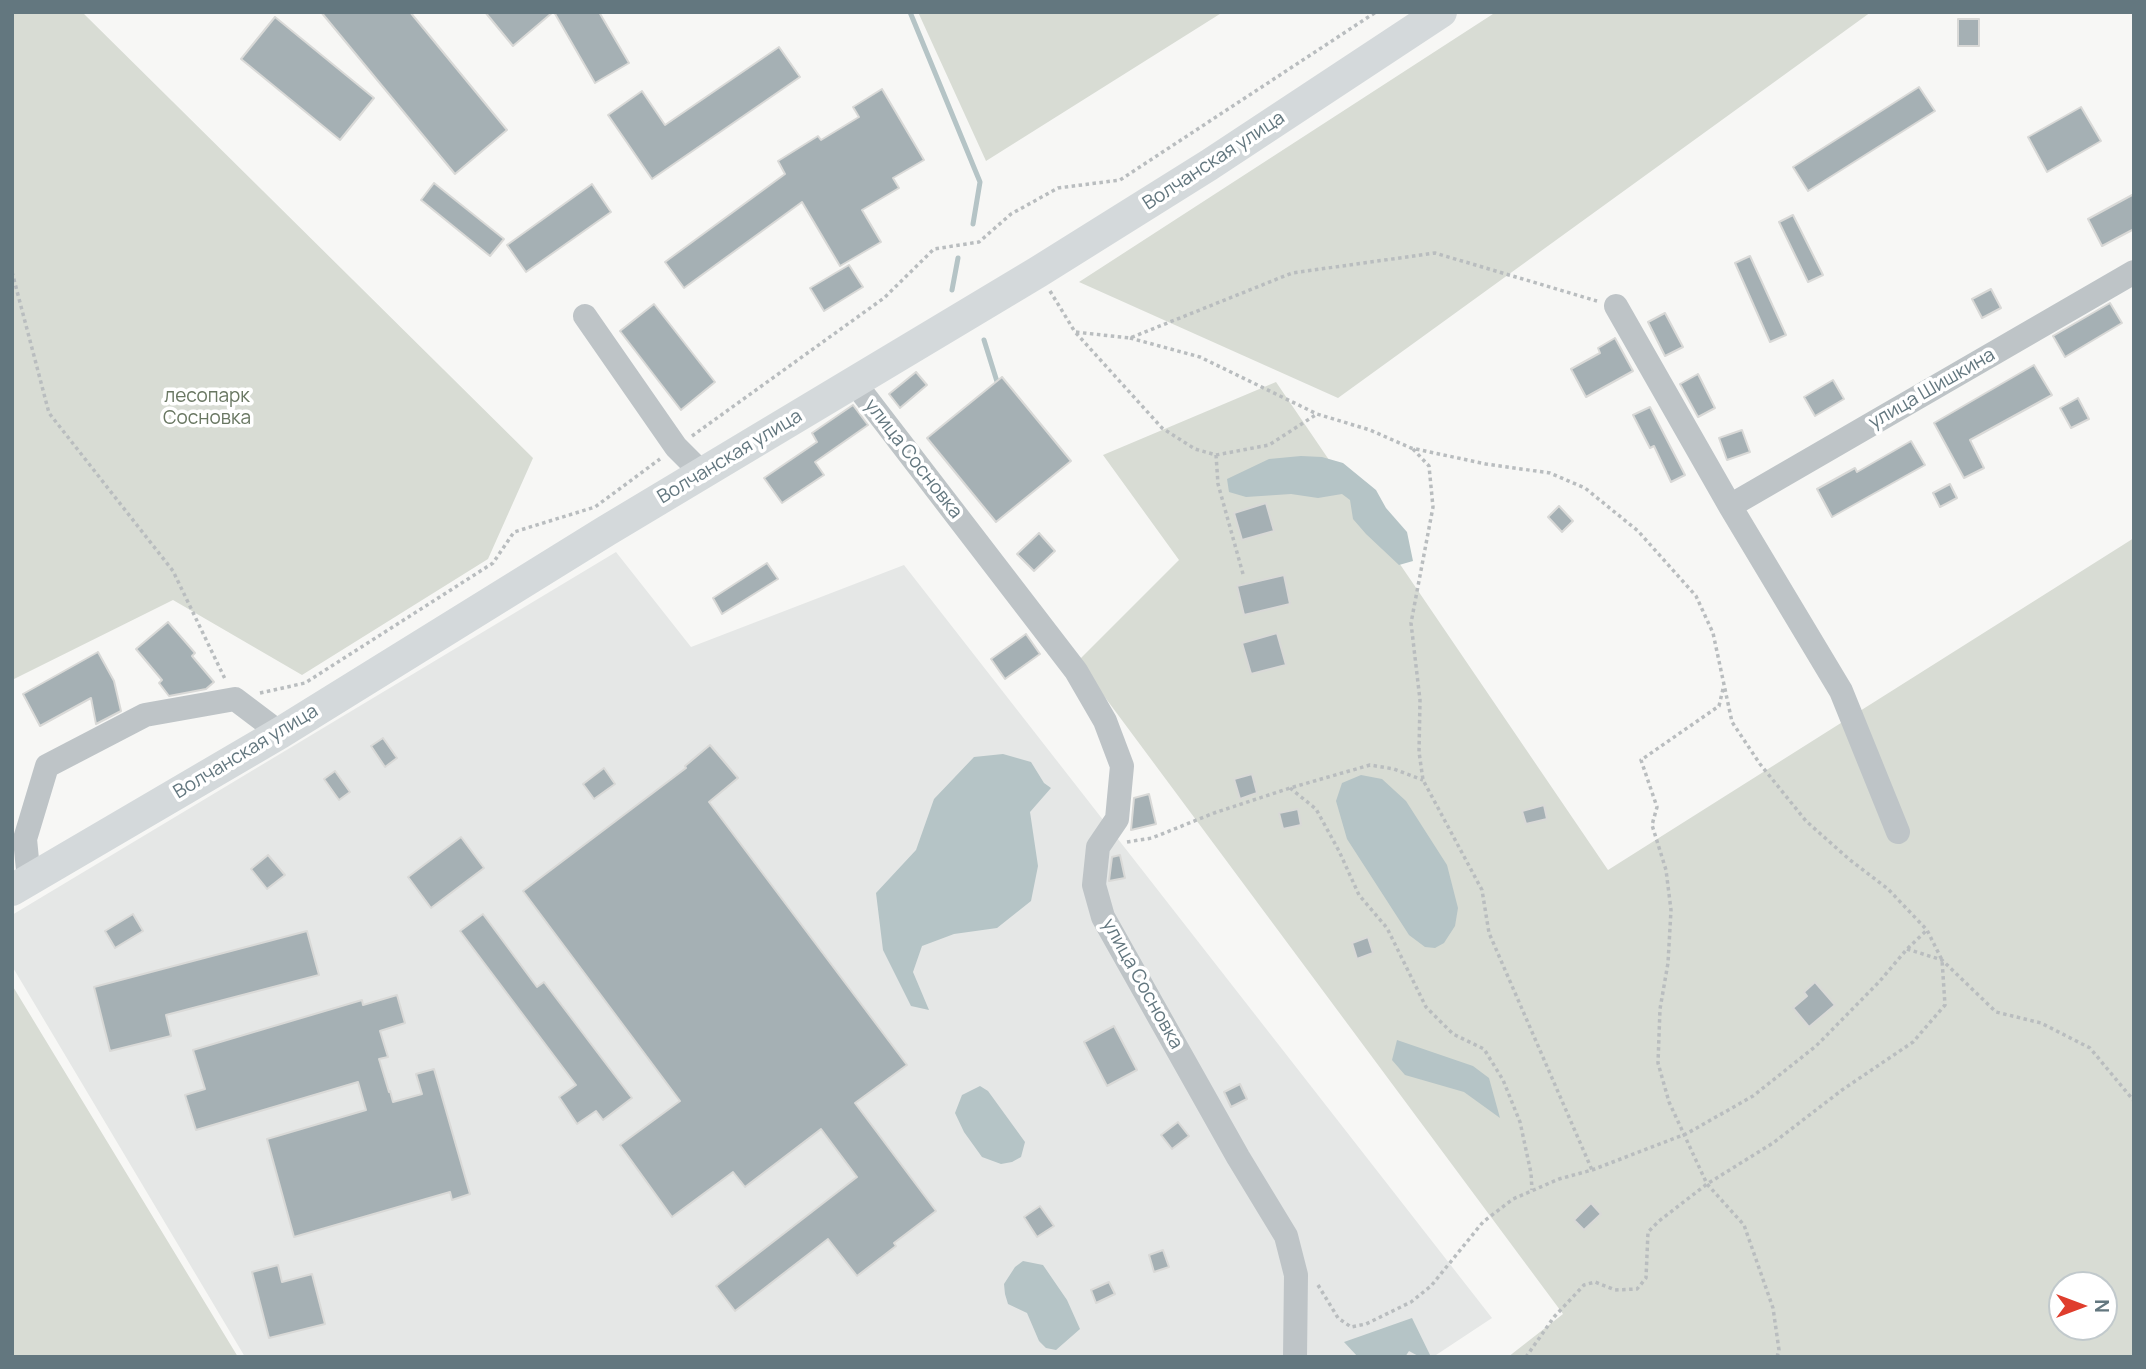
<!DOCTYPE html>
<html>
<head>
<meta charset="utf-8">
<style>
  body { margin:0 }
  #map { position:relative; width:2146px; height:1369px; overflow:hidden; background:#f7f7f5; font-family:Manrope,sans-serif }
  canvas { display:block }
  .frame { position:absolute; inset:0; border:14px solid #63777f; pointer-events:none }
  .north { position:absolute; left:2048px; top:1271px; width:70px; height:70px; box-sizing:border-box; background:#fff; border:2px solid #c1c9cc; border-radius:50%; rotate:90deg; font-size:19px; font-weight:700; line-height:28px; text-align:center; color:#63777f }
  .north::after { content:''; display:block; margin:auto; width:24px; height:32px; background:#df3d2d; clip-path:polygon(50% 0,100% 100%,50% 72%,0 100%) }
</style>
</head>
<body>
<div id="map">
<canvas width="2146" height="1369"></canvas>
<div class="frame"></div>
<div class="north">N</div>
</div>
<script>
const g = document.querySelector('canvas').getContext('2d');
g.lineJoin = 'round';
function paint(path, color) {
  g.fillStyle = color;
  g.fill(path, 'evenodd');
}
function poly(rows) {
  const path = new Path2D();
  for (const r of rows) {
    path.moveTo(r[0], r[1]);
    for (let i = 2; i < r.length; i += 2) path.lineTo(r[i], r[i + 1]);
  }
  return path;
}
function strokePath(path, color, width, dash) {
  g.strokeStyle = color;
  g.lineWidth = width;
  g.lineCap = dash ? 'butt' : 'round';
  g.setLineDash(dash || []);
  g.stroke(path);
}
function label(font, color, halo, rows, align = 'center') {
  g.font = font + ' Manrope,sans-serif';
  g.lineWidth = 7;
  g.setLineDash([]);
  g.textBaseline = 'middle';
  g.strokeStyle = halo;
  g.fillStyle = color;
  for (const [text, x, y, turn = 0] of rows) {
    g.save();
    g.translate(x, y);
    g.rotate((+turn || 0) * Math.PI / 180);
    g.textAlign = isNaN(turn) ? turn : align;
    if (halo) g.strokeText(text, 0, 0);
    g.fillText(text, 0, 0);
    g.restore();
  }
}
const built = poly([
  [616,552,691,647,904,565,1492,1318,1433,1357,245,1357,12,966,12,915]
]);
const green = poly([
  [12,12,82,12,533,458,488,559,302,675,173,600,12,680],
  [918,12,1223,12,986,161],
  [1496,12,1871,12,1338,398,1079,282],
  [1276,382,1608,870,2134,538,2134,1357,1508,1357,1563,1314,1078,661,1179,560,1103,455],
  [2062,1285,2104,1285,2104,1327,2062,1327],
  [12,985,238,1357,12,1357]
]);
const water = poly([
  [1301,456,1322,457,1343,463,1376,490,1386,508,1407,532,1413,561,1399,565,1366,534,1353,519,1350,500,1342,494,1318,498,1291,494,1246,497,1229,492,1227,479,1269,459],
  [1003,754,1031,762,1044,783,1051,788,1030,812,1038,866,1031,901,997,928,954,934,922,946,913,972,929,1010,911,1006,883,950,876,893,916,850,934,799,974,757],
  [1361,775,1382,779,1406,801,1447,865,1458,908,1455,926,1444,943,1435,948,1425,947,1409,935,1347,839,1336,801,1342,783],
  [1397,1040,1473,1066,1489,1078,1500,1118,1464,1092,1405,1075,1392,1060],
  [980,1086,988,1091,1025,1142,1021,1157,1012,1162,1001,1164,982,1157,964,1132,955,1113,962,1095],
  [1023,1261,1043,1265,1067,1300,1080,1329,1056,1350,1046,1348,1039,1341,1027,1313,1008,1304,1005,1294,1004,1284,1015,1267],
  [1412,1318,1431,1357,1420,1357,1409,1351,1405,1357,1358,1357,1344,1342]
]);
const stream = poly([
  [910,12,980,182,973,224],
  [952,290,958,258],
  [984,340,999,388]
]);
const building = poly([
  [321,12,410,12,507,130,455,174,321,12],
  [485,12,553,12,513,46,485,12],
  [554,12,599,12,629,63,595,83,554,12],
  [275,17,374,98,340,140,241,59,275,17],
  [1958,19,1979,19,1979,46,1958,46,1958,19],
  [779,47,800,77,652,179,608,115,642,91,665,125,779,47],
  [1919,87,1935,111,1808,191,1793,167,1919,87],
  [882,89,924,160,893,178,899,188,862,210,881,242,840,266,802,202,684,288,665,262,785,174,778,161,818,136,821,140,859,117,853,107,882,89],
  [2081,107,2101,141,2047,172,2028,137,2081,107],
  [434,183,504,239,490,256,421,200,434,183],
  [592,184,611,212,526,272,507,245,592,184],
  [2134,194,2134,229,2102,246,2088,219,2134,194],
  [1793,215,1823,275,1808,282,1779,222,1793,215],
  [1750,256,1786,335,1770,342,1735,263,1750,256],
  [849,265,863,287,824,311,810,288,849,265],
  [1991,289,2001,308,1982,318,1972,299,1991,289],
  [2110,303,2122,323,2065,357,2053,336,2110,303],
  [654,304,715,382,681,410,620,331,654,304],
  [1665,313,1683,347,1665,356,1648,322,1665,313],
  [1615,338,1633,371,1586,397,1571,369,1600,353,1598,348,1615,338],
  [2034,365,2052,395,1970,440,1984,468,1964,478,1934,423,2034,365],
  [916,372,927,385,900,408,889,394,916,372],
  [1698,374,1715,408,1698,417,1680,384,1698,374],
  [1002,377,1071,461,996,522,927,438,1002,377],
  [1833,380,1844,399,1815,416,1804,397,1833,380],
  [2078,398,2089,419,2071,428,2060,408,2078,398],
  [853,405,868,425,815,462,824,475,782,503,764,478,817,442,812,433,853,405],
  [1650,407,1685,475,1671,482,1654,446,1650,448,1633,415,1650,407],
  [1742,430,1750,452,1727,460,1719,438,1742,430],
  [1911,441,1925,465,1832,517,1817,489,1855,468,1857,472,1911,441],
  [1950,484,1957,498,1940,507,1933,493,1950,484],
  [1266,503,1274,531,1242,540,1234,513,1266,503],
  [1559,506,1573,521,1562,532,1548,517,1559,506],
  [1039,533,1055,551,1034,571,1017,554,1039,533],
  [767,563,778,579,722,614,713,598,767,563],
  [1284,575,1290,604,1244,615,1237,586,1284,575],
  [168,622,195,653,192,656,214,682,206,689,169,696,159,683,162,680,136,649,168,622],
  [1277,633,1286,665,1251,674,1242,643,1277,633],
  [1026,634,1040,654,1005,679,991,659,1026,634],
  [98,652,114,681,121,711,96,724,91,698,40,726,23,694,98,652],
  [383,738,397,758,385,767,371,746,383,738],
  [710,745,738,778,709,802,907,1065,855,1103,936,1211,894,1243,896,1246,857,1276,828,1239,735,1311,716,1286,857,1177,821,1129,745,1187,733,1172,672,1217,620,1145,680,1101,523,891,686,768,685,766,710,745],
  [604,768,615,784,594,799,583,784,604,768],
  [335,771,350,792,339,800,324,779,335,771],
  [1252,774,1257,793,1240,799,1234,779,1252,774],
  [1149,794,1156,824,1131,830,1134,798,1149,794],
  [1544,805,1547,819,1526,824,1522,811,1544,805],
  [1298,809,1301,825,1283,829,1279,813,1298,809],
  [461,837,484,868,431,908,408,877,461,837],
  [268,855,285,875,267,889,251,869,268,855],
  [1120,855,1125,878,1109,881,1112,857,1120,855],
  [133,914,143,931,115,948,105,931,133,914],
  [483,914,537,987,544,982,632,1098,603,1120,596,1111,577,1124,559,1097,576,1085,460,931,483,914],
  [307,931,319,975,166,1015,171,1036,110,1051,94,987,307,931],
  [1368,937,1373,953,1357,959,1352,943,1368,937],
  [1815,982,1835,1005,1809,1027,1793,1008,1807,996,1804,992,1815,982],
  [397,995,405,1023,380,1031,388,1057,379,1059,389,1092,390,1091,393,1102,422,1094,416,1074,434,1069,470,1194,452,1200,450,1192,294,1237,267,1139,366,1110,358,1082,196,1130,185,1095,205,1089,193,1050,362,1000,363,1005,397,995],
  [1114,1026,1137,1070,1107,1086,1084,1042,1114,1026],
  [1240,1084,1247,1099,1231,1107,1224,1092,1240,1084],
  [1178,1122,1189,1136,1172,1149,1161,1135,1178,1122],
  [1591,1203,1601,1214,1584,1230,1574,1220,1591,1203],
  [1040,1206,1054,1226,1037,1237,1024,1217,1040,1206],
  [1163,1250,1169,1267,1154,1272,1149,1255,1163,1250],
  [278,1265,282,1282,312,1274,325,1324,269,1338,252,1272,278,1265],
  [1109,1282,1115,1294,1096,1303,1091,1290,1109,1282]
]);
const path = poly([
  [12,272,49,413,173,571,226,681],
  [1050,291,1075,332,1130,338,1292,273,1435,253,1597,301],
  [1076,333,1162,428,1195,449,1216,455,1269,445,1317,414],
  [1130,338,1200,357,1317,414,1370,430,1411,448,1486,464,1550,473,1585,488,1638,531,1696,596,1713,633,1732,722,1760,764,1806,821,1850,860,1888,889,1927,930,1942,960,1945,1005,1913,1042,1842,1090,1773,1143,1707,1184,1659,1221,1648,1232,1646,1278,1637,1289,1615,1290,1595,1282,1584,1285,1554,1317,1526,1357],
  [692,436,884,298,934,249,979,242,1011,214,1058,188,1120,180,1376,12],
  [1413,449,1429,466,1433,507,1411,623,1420,700,1419,752,1423,780,1482,890,1489,933,1592,1170],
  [1216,455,1218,484,1243,574],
  [1723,689,1719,706,1641,760,1657,807,1652,825,1666,870,1671,910,1668,963,1660,1009,1658,1063,1669,1102,1707,1184,1744,1225,1773,1308,1779,1350,1777,1357],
  [260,693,305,683,493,563,514,532,595,507,660,459],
  [1290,788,1316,809,1339,851,1359,895,1387,928,1426,1007,1453,1034,1484,1049,1503,1080,1520,1122,1531,1173,1532,1190],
  [1127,842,1152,838,1214,813,1290,788,1370,765,1394,769,1423,780],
  [1907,949,1942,960,1996,1012,2041,1023,2090,1048,2134,1101],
  [1318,1285,1338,1318,1351,1327,1366,1324,1411,1302,1431,1286,1483,1222,1513,1199,1559,1179,1592,1170,1686,1134,1753,1096,1816,1046,1879,982,1907,949,1927,930]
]);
const minor = poly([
  [1616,306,1730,506,1841,691,1898,832],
  [585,316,676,447,703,474],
  [854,382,1076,671,1105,721,1122,766,1117,819,1098,847,1094,885,1103,917,1238,1157,1286,1236,1296,1275,1295,1357],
  [1730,506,2134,272],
  [29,880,25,839,47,766,145,715,235,699,280,733]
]);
const major = poly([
  [12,890,280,733,606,531,1038,272,1209,165,1441,12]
]);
const streetNames = [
  ["Волчанская улица",1214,161,-33],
  ["улица Шишкина",1932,389,-30],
  ["Волчанская улица",730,457,-31],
  ["улица Сосновка",913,459,52],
  ["Волчанская улица",246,752,-31],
  ["улица Сосновка",1142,984,61]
];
const parkNames = [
  ["лесопарк",207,397],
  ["Сосновка",207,419]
];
paint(built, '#e5e7e6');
paint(green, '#d8dcd4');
paint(water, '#b5c4c6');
strokePath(stream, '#b5c4c6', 5);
paint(building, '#a5b0b4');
strokePath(building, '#d9d9d7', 2);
strokePath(path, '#b9bdbf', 3.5, [3.5, 3.5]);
strokePath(minor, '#bec4c7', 24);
strokePath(major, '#d4d9db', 32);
label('19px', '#63777f', '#fff', streetNames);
label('19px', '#697762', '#fff', parkNames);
</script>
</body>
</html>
